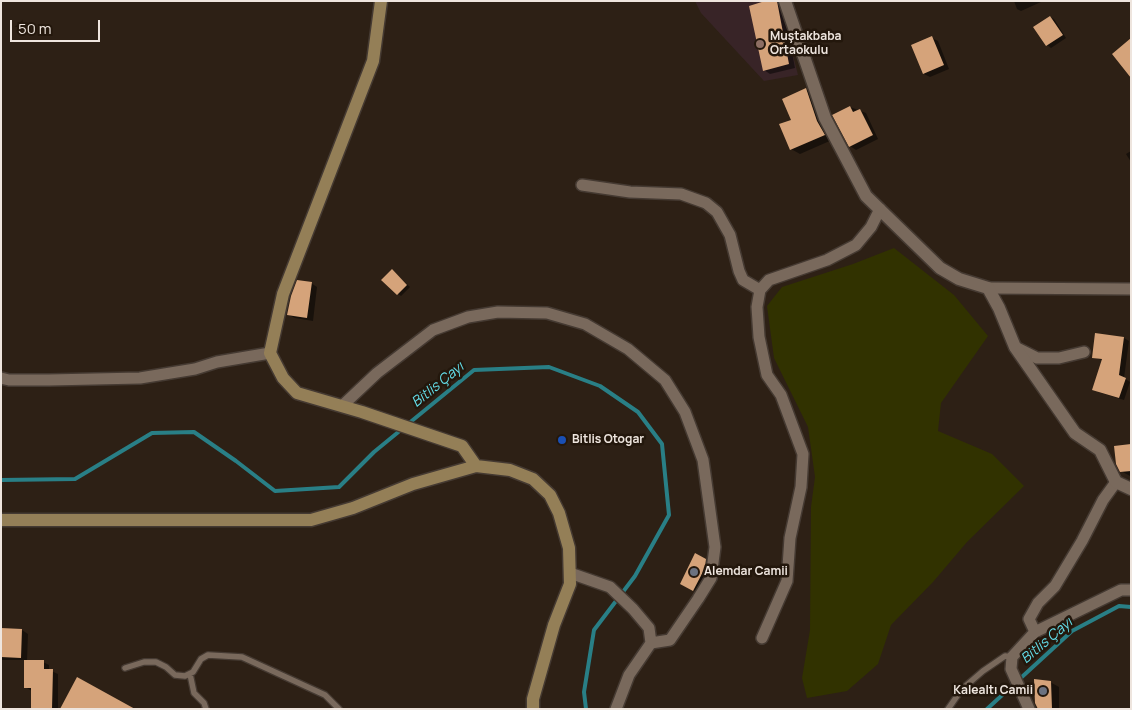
<!DOCTYPE html>
<html>
<head>
<meta charset="utf-8">
<style>
  body { margin:0 }
  #map { position:relative; width:1132px; height:710px; overflow:hidden; background:#2d2015; font-family:Manrope,sans-serif }
  canvas { display:block }
  .frame { position:absolute; inset:0; border:2px solid #eee5de; pointer-events:none }
  .scale { position:absolute; left:10px; top:20px; width:90px; height:22px; box-sizing:border-box; border:2px solid #eee5de; border-top:0; padding-left:6px; font-size:15px; line-height:18px; white-space:nowrap; color:#eee5de; -webkit-text-stroke:4px #23170c; paint-order:stroke }
</style>
</head>
<body>
<div id="map">
<canvas width="1132" height="710"></canvas>
<div class="frame"></div>
<div class="scale">50 m</div>
</div>
<script>
const g = document.querySelector('canvas').getContext('2d');
g.lineJoin = 'round';
function paint(path, color) {
  g.fillStyle = color;
  g.fill(path, 'evenodd');
}
function poly(rows) {
  const path = new Path2D();
  for (const r of rows) {
    path.moveTo(r[0], r[1]);
    for (let i = 2; i < r.length; i += 2) path.lineTo(r[i], r[i + 1]);
  }
  return path;
}
function strokePath(path, color, width, dash) {
  g.strokeStyle = color;
  g.lineWidth = width;
  g.lineCap = dash ? 'butt' : 'round';
  g.setLineDash(dash || []);
  g.stroke(path);
}
function label(font, color, halo, rows, align = 'center') {
  g.font = font + ' Manrope,sans-serif';
  g.lineWidth = 5;
  g.setLineDash([]);
  g.textBaseline = 'middle';
  g.strokeStyle = halo;
  g.fillStyle = color;
  for (const [text, x, y, turn = 0] of rows) {
    g.save();
    g.translate(x, y);
    g.rotate((+turn || 0) * Math.PI / 180);
    g.textAlign = isNaN(turn) ? turn : align;
    if (halo) g.strokeText(text, 0, 0);
    g.fillText(text, 0, 0);
    g.restore();
  }
}
const education = poly([
  [695,1,779,1,798,75,764,81,701,13]
]);
const green = poly([
  [894,248,954,295,988,336,941,403,938,431,992,454,1024,486,967,542,933,582,891,625,878,664,847,691,807,698,802,678,810,630,811,507,815,477,808,427,774,358,767,306,782,287,853,264]
]);
const shadow = poly([
  [769,1,783,3,795,68,770,74,764,70],
  [1014,1,1040,1,1041,2,1021,11,1017,9],
  [1050,17,1054,19,1066,38,1051,48,1047,45,1035,27],
  [932,38,938,41,949,69,930,77,924,74],
  [806,89,814,94,832,140,800,154,791,149,792,120],
  [850,107,866,113,878,139,856,150,850,146],
  [1131,151,1131,162,1126,154],
  [392,271,410,287,401,296,398,294],
  [311,283,317,287,313,321,295,318,289,315],
  [1124,338,1129,341,1124,378,1130,382,1124,400,1098,392,1102,360,1093,357],
  [1131,445,1131,476,1130,476,1121,471],
  [705,560,714,565,702,594,689,588],
  [1,630,22,630,28,634,27,661,43,662,49,665,49,670,58,674,58,709,32,709,32,691,25,687,26,660,1,660],
  [1035,681,1050,682,1059,687,1059,709,1039,709,1035,700]
]);
const stream = poly([
  [408,424,474,370,549,367,600,386,638,412,662,444,669,515,635,576,594,630,584,692,586,709],
  [1,480,75,479,152,433,194,432,236,461,275,491,339,487,374,452,402,429],
  [987,709,1072,631,1119,606,1131,607]
]);
const building = poly([
  [765,1,777,1,789,64,763,71,749,6],
  [1050,16,1063,35,1046,46,1033,27],
  [932,36,944,65,923,74,911,45],
  [1131,38,1131,78,1112,54],
  [806,88,817,121,825,135,790,150,779,124,791,120,782,99],
  [850,106,853,112,860,109,873,135,849,147,832,115],
  [392,269,407,285,397,295,381,280],
  [297,280,312,282,307,318,287,315,291,296],
  [1095,333,1124,337,1119,375,1126,378,1119,398,1092,390,1102,359,1092,358],
  [1131,444,1131,471,1120,472,1116,464,1114,446],
  [695,553,706,559,705,568,693,591,680,584],
  [1,628,22,629,21,658,1,657],
  [24,660,44,660,44,669,53,669,52,709,31,709,31,688,24,688],
  [77,677,135,709,60,709],
  [1034,679,1051,681,1052,709,1038,709,1035,703]
]);
const service = poly([
  [125,668,144,662,156,662,166,667,175,675,185,676,193,672,201,659,208,655,242,657,325,695,339,709],
  [190,674,194,693,204,703,206,709],
  [948,709,962,689,983,671,1005,656,1012,657]
]);
const minor = poly([
  [582,185,630,192,681,194,706,203,717,212,730,235,739,271,743,280,760,290],
  [988,288,1131,289],
  [1015,347,1037,358,1059,358,1084,352],
  [1,378,9,380,49,380,140,378,195,369,217,362,270,353],
  [342,406,377,373,433,330,468,317,498,312,547,313,585,324,628,349,665,380,685,412,703,460,715,547,711,578,698,599,670,640,651,643],
  [570,573,610,587,633,609,649,628,651,643,629,675,616,709],
  [1035,632,1029,619,1038,603,1055,586,1082,541,1103,500,1116,482],
  [762,638,787,581,790,538,801,487,803,454,781,395,767,375,759,337,757,307,760,290,769,280,827,260,856,245,871,227,880,209],
  [1029,709,1011,669,1012,657,1035,632,1121,590,1131,590]
]);
const tertiary = poly([
  [785,1,825,118,866,196,940,268,959,279,988,288,999,308,1015,347,1075,433,1100,450,1116,482,1131,489]
]);
const secondary = poly([
  [381,1,373,61,283,294,270,353,283,378,297,393,362,412,462,446,476,466],
  [1,520,311,520,353,508,413,484,476,466,510,470,533,479,550,495,559,513,569,548,570,584,554,625,533,699,533,709]
]);
const markers = [
  [760,44,5,"#8d6e63"],
  [562,440,5,"#1a4fb4"],
  [694,572,5,"#6b7280"],
  [1043,691,5,"#6b7280"]
];
const poiNames = [
  ["Muştakbaba",770,37],
  ["Ortaokulu",770,51],
  ["Bitlis Otogar",572,440],
  ["Alemdar Camii",704,572],
  ["Kalealtı Camii",1033,691,"right"]
];
const waterNames = [
  ["Bitlis Çayı",438,385,-39],
  ["Bitlis Çayı",1047,641,-40]
];
paint(education, '#382427');
paint(green, '#313200');
paint(shadow, '#0007');
strokePath(stream, '#297f86', 4);
paint(building, '#d5a37a');
strokePath(service, '#453a32', 8);
strokePath(minor, '#453a32', 14);
strokePath(tertiary, '#453a32', 15);
strokePath(secondary, '#453a32', 15);
strokePath(service, '#79695c', 5.5);
strokePath(minor, '#79695c', 11);
strokePath(tertiary, '#79695c', 12);
strokePath(secondary, '#947f57', 12);
for (const [x, y, r, color] of markers) {
  const dot = new Path2D();
  dot.arc(x, y, r, 0, 2 * Math.PI);
  g.fillStyle = color;
  g.fill(dot);
  strokePath(dot, '#23170c', 2);
}
label('bold 12px', '#eee5de', '#23170c', poiNames, 'left');
label('italic 14px', '#64dfeb', '#23170c', waterNames);
</script>
</body>
</html>
